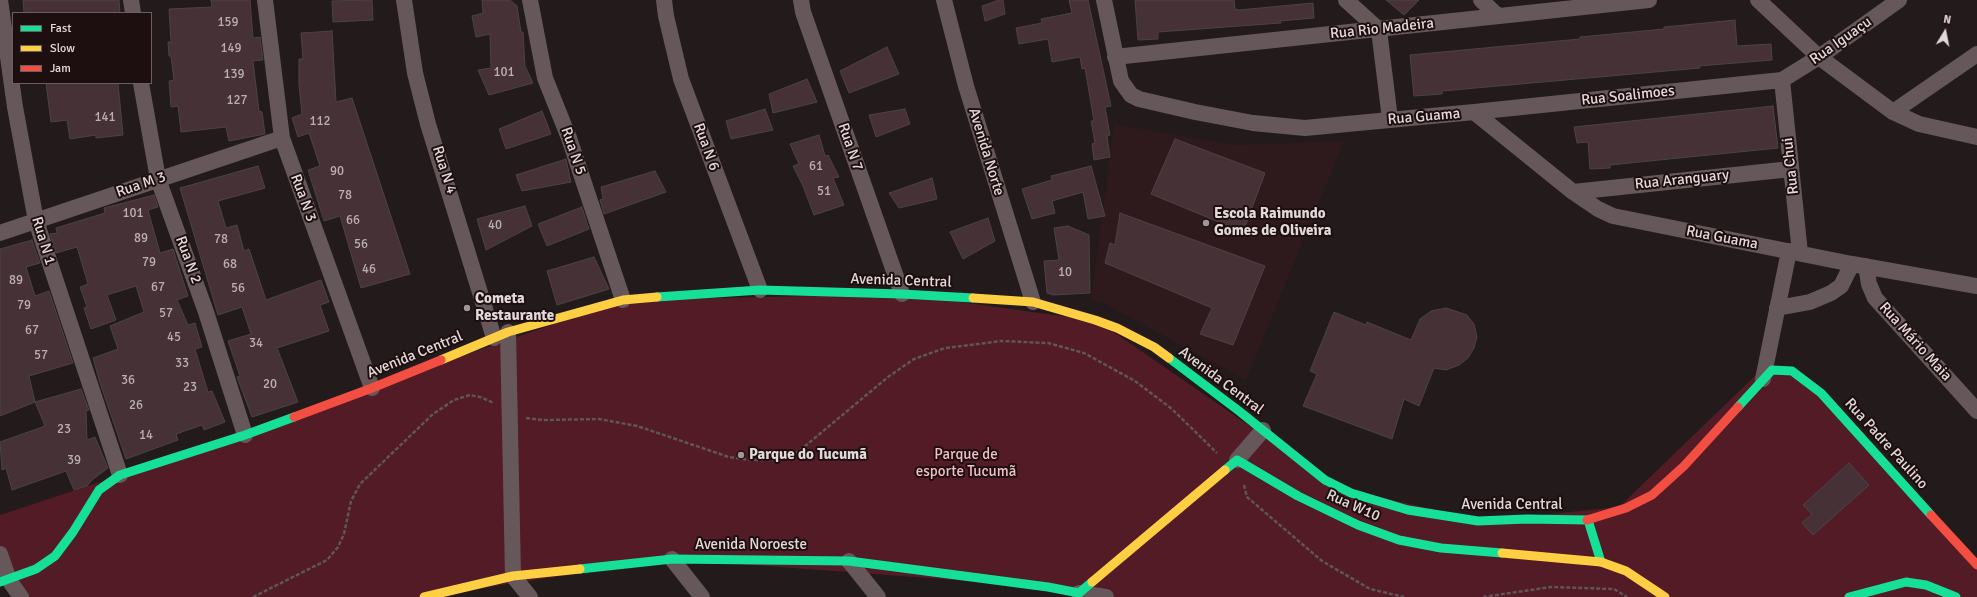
<!DOCTYPE html>
<html>
<head>
<meta charset="utf-8">
<style>
  body { margin:0 }
  #map { position:relative; width:1977px; height:597px; overflow:hidden; background:#221a1b; font-family:Signika,sans-serif }
  canvas { display:block }
  .legend { position:absolute; left:12px; top:12px; width:140px; height:72px; box-sizing:border-box; background:#1d0e0f; border:1px solid #6d5f60; margin:0; padding:5px 7px; list-style:none; font-size:12px; color:#e4d9da }
  .legend li { display:flex; align-items:center; gap:8px; height:20px }
  .legend b { width:20px; border:1px solid #6d5f60 }
  .north { position:absolute; left:1925px; top:12px; width:40px; height:40px; -webkit-text-stroke:3px #1d0e0f; paint-order:stroke; rotate:10deg; font-size:11px; font-weight:700; line-height:16px; text-align:center; color:#e4d9da }
  .north::after { content:''; display:block; margin:auto; width:14px; height:18px; background:#e4d9da; clip-path:polygon(50% 0,100% 100%,50% 72%,0 100%) }
</style>
</head>
<body>
<div id="map">
<canvas width="1977" height="597"></canvas>
<ul class="legend">
<li><b style="height:5px;background:#16e098"></b>Fast</li>
<li><b style="height:5px;background:#ffcf43"></b>Slow</li>
<li><b style="height:5px;background:#f24e42"></b>Jam</li>
</ul>
<div class="north">N</div>
</div>
<script>
const g = document.querySelector('canvas').getContext('2d');
g.lineJoin = 'round';
function paint(path, color) {
  g.fillStyle = color;
  g.fill(path, 'evenodd');
}
function poly(rows) {
  const path = new Path2D();
  for (const r of rows) {
    path.moveTo(r[0], r[1]);
    for (let i = 2; i < r.length; i += 2) path.lineTo(r[i], r[i + 1]);
  }
  return path;
}
function strokePath(path, color, width, dash) {
  g.strokeStyle = color;
  g.lineWidth = width;
  g.lineCap = dash ? 'butt' : 'round';
  g.setLineDash(dash || []);
  g.stroke(path);
}
function label(font, color, halo, rows, align = 'center') {
  g.font = font + ' Signika,sans-serif';
  g.lineWidth = 4;
  g.setLineDash([]);
  g.textBaseline = 'middle';
  g.strokeStyle = halo;
  g.fillStyle = color;
  for (const [text, x, y, turn = 0] of rows) {
    g.save();
    g.translate(x, y);
    g.rotate((+turn || 0) * Math.PI / 180);
    g.textAlign = isNaN(turn) ? turn : align;
    if (halo) g.strokeText(text, 0, 0);
    g.fillText(text, 0, 0);
    g.restore();
  }
}
const built = poly([
  [1114,124,1234,145,1344,141,1246,380,1105,304,1091,301]
]);
const green = poly([
  [902,294,1098,321,1338,487,1482,521,1619,507,1760,371,1801,377,1977,564,1977,597,1106,597,1048,587,672,559,424,597,21,597,0,554,0,515,100,482,623,300]
]);
const building = poly([
  [23,0,119,0,120,13,24,13,23,0],
  [211,0,250,0,253,38,260,37,263,60,253,61,259,111,262,112,265,134,229,141,226,127,181,132,178,106,171,107,169,81,174,80,171,56,169,56,168,42,171,42,169,9,212,7,211,0],
  [372,0,373,20,333,22,332,1,372,0],
  [482,0,510,0,517,6,521,32,523,32,525,66,533,83,489,95,478,70,491,68,490,34,476,37,472,16,483,13,482,0],
  [999,0,1003,0,1005,14,985,21,982,6,999,0],
  [1069,0,1088,0,1111,106,1105,107,1110,135,1107,136,1110,157,1094,160,1092,144,1095,143,1091,121,1094,121,1085,68,1082,69,1080,57,1052,62,1048,39,1019,44,1016,28,1042,23,1041,19,1072,13,1069,0],
  [1135,0,1234,0,1235,9,1239,10,1313,3,1314,18,1280,21,1281,23,1158,32,1158,39,1138,40,1135,0],
  [1386,0,1419,0,1404,15,1386,0],
  [1735,20,1737,46,1771,44,1772,60,1699,66,1700,68,1442,91,1442,94,1414,96,1410,55,1580,39,1580,37,1664,29,1664,27,1735,20],
  [332,31,336,102,352,98,410,274,361,288,340,216,324,221,308,170,320,166,309,133,298,137,292,118,302,114,299,85,299,59,303,59,301,33,332,31],
  [887,47,899,74,849,93,840,71,887,47],
  [807,79,817,102,773,113,769,94,807,79],
  [46,83,118,83,123,135,96,138,96,135,70,139,67,120,51,122,46,83],
  [1773,106,1778,148,1610,165,1610,168,1590,169,1588,142,1577,143,1574,127,1773,106],
  [765,109,773,130,731,139,726,121,765,109],
  [905,109,910,124,876,137,869,115,905,109],
  [542,111,551,134,506,149,499,129,542,111],
  [819,135,825,156,828,155,839,177,833,178,844,205,814,215,803,186,793,166,799,164,790,144,819,135],
  [1175,139,1265,173,1243,232,1151,194,1175,139],
  [566,159,571,182,522,191,516,175,566,159],
  [258,166,265,188,218,201,226,228,237,225,244,251,249,249,266,300,321,280,329,302,320,305,329,331,277,348,298,402,252,417,237,377,240,376,228,341,251,334,242,307,218,315,180,188,258,166],
  [1091,166,1105,216,1088,219,1083,192,1052,201,1055,213,1032,219,1022,189,1052,180,1051,176,1091,166],
  [655,171,666,192,604,214,600,200,603,199,601,187,655,171],
  [932,178,937,199,899,208,889,193,932,178],
  [154,195,158,207,148,210,160,253,173,249,188,296,177,300,188,325,195,323,202,347,195,349,208,392,212,391,225,422,204,430,202,425,176,434,178,440,126,459,100,383,93,358,118,349,110,326,144,312,136,286,107,295,116,320,91,329,84,308,87,307,80,287,88,284,77,247,56,253,50,234,57,233,56,228,105,213,104,208,154,195],
  [525,206,532,226,486,250,477,219,525,206],
  [582,207,589,229,547,246,538,224,582,207],
  [1120,213,1265,266,1233,345,1200,334,1212,308,1105,263,1110,243,1115,245,1120,213],
  [988,218,995,241,963,259,950,232,988,218],
  [1068,226,1089,235,1090,293,1053,295,1047,293,1044,261,1059,260,1054,228,1068,226],
  [32,240,40,263,26,267,35,296,49,291,73,363,29,376,35,402,0,416,0,249,32,240],
  [594,257,609,289,557,305,547,271,594,257],
  [1446,308,1467,315,1474,324,1477,337,1474,348,1468,358,1459,365,1446,370,1434,368,1419,406,1404,399,1392,439,1303,406,1317,374,1310,371,1334,312,1366,325,1367,322,1411,340,1420,319,1431,311,1446,308],
  [81,389,89,410,86,411,87,440,95,437,108,468,92,480,87,486,74,490,66,471,12,490,6,468,2,470,0,442,45,426,35,402,81,389],
  [1849,463,1869,485,1813,535,1802,523,1812,514,1803,505,1849,463]
]);
const path = poly([
  [526,418,543,420,599,419,637,426,729,457,750,460,775,460,798,452,888,377,914,359,945,348,1001,341,1048,343,1084,353,1135,381,1172,409,1217,453],
  [1244,485,1247,497,1322,561,1370,589,1404,597],
  [253,597,327,560,338,547,344,534,351,501,360,484,433,414,454,400,470,395,480,397,494,403],
  [1483,597,1551,587,1614,589,1627,597]
]);
const street = poly([
  [0,0,15,107,36,221,120,475],
  [131,0,133,13],
  [265,0,282,138,372,388],
  [404,0,415,73,428,124,494,338],
  [530,0,545,78,569,138,623,300],
  [664,0,666,16,681,79,760,290],
  [801,0,803,12,902,294],
  [944,0,966,86,1033,302],
  [1104,0,1121,81,1131,95,1139,99,1195,112,1253,123,1305,128,1474,112,1573,192,1598,209,1613,216,1852,264,1977,286],
  [1346,0,1379,30,1390,119],
  [1481,0,1498,16],
  [1758,0,1819,57,1893,112,1919,124,1977,137],
  [1115,57,1649,0],
  [1782,80,1800,253],
  [141,83,158,179,206,312,245,435],
  [1474,112,1782,80,1819,57,1899,0],
  [1893,112,1977,54],
  [1573,192,1791,169],
  [0,233,282,138],
  [1866,266,1869,284,1875,298,1977,411],
  [1777,308,1810,302,1831,293,1841,286,1852,264],
  [508,332,513,576,530,597],
  [1763,379,1789,251],
  [1237,460,1263,430],
  [0,554,9,580,21,597],
  [672,559,702,597],
  [849,561,878,597],
  [1079,593,1106,597]
]);
const fast = poly([
  [657,297,760,290,902,294,973,298],
  [1169,358,1239,411,1325,480,1351,493,1408,510,1478,521,1527,519,1587,520],
  [1738,407,1772,370,1792,371,1821,393,1931,515],
  [1225,470,1237,460,1298,496,1358,525,1399,540,1441,548,1502,553],
  [1588,520,1601,562],
  [580,569,672,559,849,561,1048,587,1079,593,1092,582],
  [0,582,36,569,55,556,73,532,99,490,120,475,245,435,294,417],
  [1849,597,1906,582,1926,585,1956,597]
]);
const slow = poly([
  [973,298,1033,302,1095,320,1117,328,1154,347,1169,358],
  [441,360,508,332,623,300,657,297],
  [1502,553,1601,562,1626,571,1665,597],
  [1092,582,1225,470],
  [424,597,513,576,580,569]
]);
const jam = poly([
  [294,417,372,388,441,360],
  [1931,515,1977,565],
  [1587,520,1626,508,1652,495,1684,466,1738,407]
]);
const markers = [
  [1206,223,4,"#a09697"],
  [467,308,4,"#a09697"],
  [741,455,4,"#a09697"]
];
const numberNames = [
  ["159",228,23],
  ["149",231,49],
  ["101",504,73],
  ["139",234,75],
  ["127",237,101],
  ["141",105,118],
  ["112",320,122],
  ["61",816,167],
  ["90",337,172],
  ["51",824,192],
  ["78",345,196],
  ["101",133,214],
  ["66",353,221],
  ["40",495,226],
  ["89",141,239],
  ["78",221,240],
  ["56",361,245],
  ["79",149,263],
  ["68",230,265],
  ["46",369,270],
  ["10",1065,273],
  ["89",16,281],
  ["67",158,288],
  ["56",238,289],
  ["79",24,306],
  ["57",166,314],
  ["67",32,331],
  ["45",174,338],
  ["34",256,344],
  ["57",41,356],
  ["33",182,364],
  ["36",128,381],
  ["20",270,385],
  ["23",190,388],
  ["26",136,406],
  ["23",64,430],
  ["14",146,436],
  ["39",74,461]
];
const streetNames = [
  ["Rua Rio Madeira",1382,29,-6],
  ["Rua Iguaçu",1841,41,-35],
  ["Rua Soalimoes",1628,96,-6],
  ["Rua Guama",1424,117,-5],
  ["Rua N 6",706,147,70],
  ["Rua N 7",850,147,71],
  ["Rua N 5",573,151,71],
  ["Avenida Norte",986,152,73],
  ["Rua Chui",1791,166,-96],
  ["Rua N 4",444,170,72],
  ["Rua Aranguary",1682,180,-6],
  ["Rua M 3",141,185,-19],
  ["Rua N 3",303,198,70],
  ["Rua Guama",1722,238,11],
  ["Rua N 1",43,241,73],
  ["Rua N 2",188,260,70],
  ["Avenida Central",901,281,2],
  ["Rua Mário Maia",1915,342,48],
  ["Avenida Central",415,355,-22],
  ["Avenida Central",1221,381,37],
  ["Rua Padre Paulino",1886,444,48],
  ["Avenida Central",1512,505],
  ["Rua W10",1353,506,24],
  ["Avenida Noroeste",751,545]
];
const poiNames = [
  ["Escola Raimundo",1214,214],
  ["Gomes de Oliveira",1214,231],
  ["Cometa",475,299],
  ["Restaurante",475,316],
  ["Parque do Tucumã",749,455]
];
const parkNames = [
  ["Parque de",966,455],
  ["esporte Tucumã",966,472]
];
paint(built, '#2e1a1d');
paint(green, '#521b25');
paint(building, '#463236');
strokePath(building, '#4b4344', 1);
strokePath(path, '#605657', 2.5, [4, 2]);
strokePath(street, '#66585a', 16);
strokePath(fast, '#16e098', 9);
strokePath(slow, '#ffcf43', 9);
strokePath(jam, '#f24e42', 9);
for (const [x, y, r, color] of markers) {
  const dot = new Path2D();
  dot.arc(x, y, r, 0, 2 * Math.PI);
  g.fillStyle = color;
  g.fill(dot);
  strokePath(dot, '#1d0e0f', 1.5);
}
label('13px', '#bcafb1', null, numberNames);
label('15px', '#e4d9da', '#1d0e0f', streetNames);
label('bold 15px', '#e4d9da', '#1d0e0f', poiNames, 'left');
label('15px', '#f3bfc4', '#1d0e0f', parkNames);
</script>
</body>
</html>
